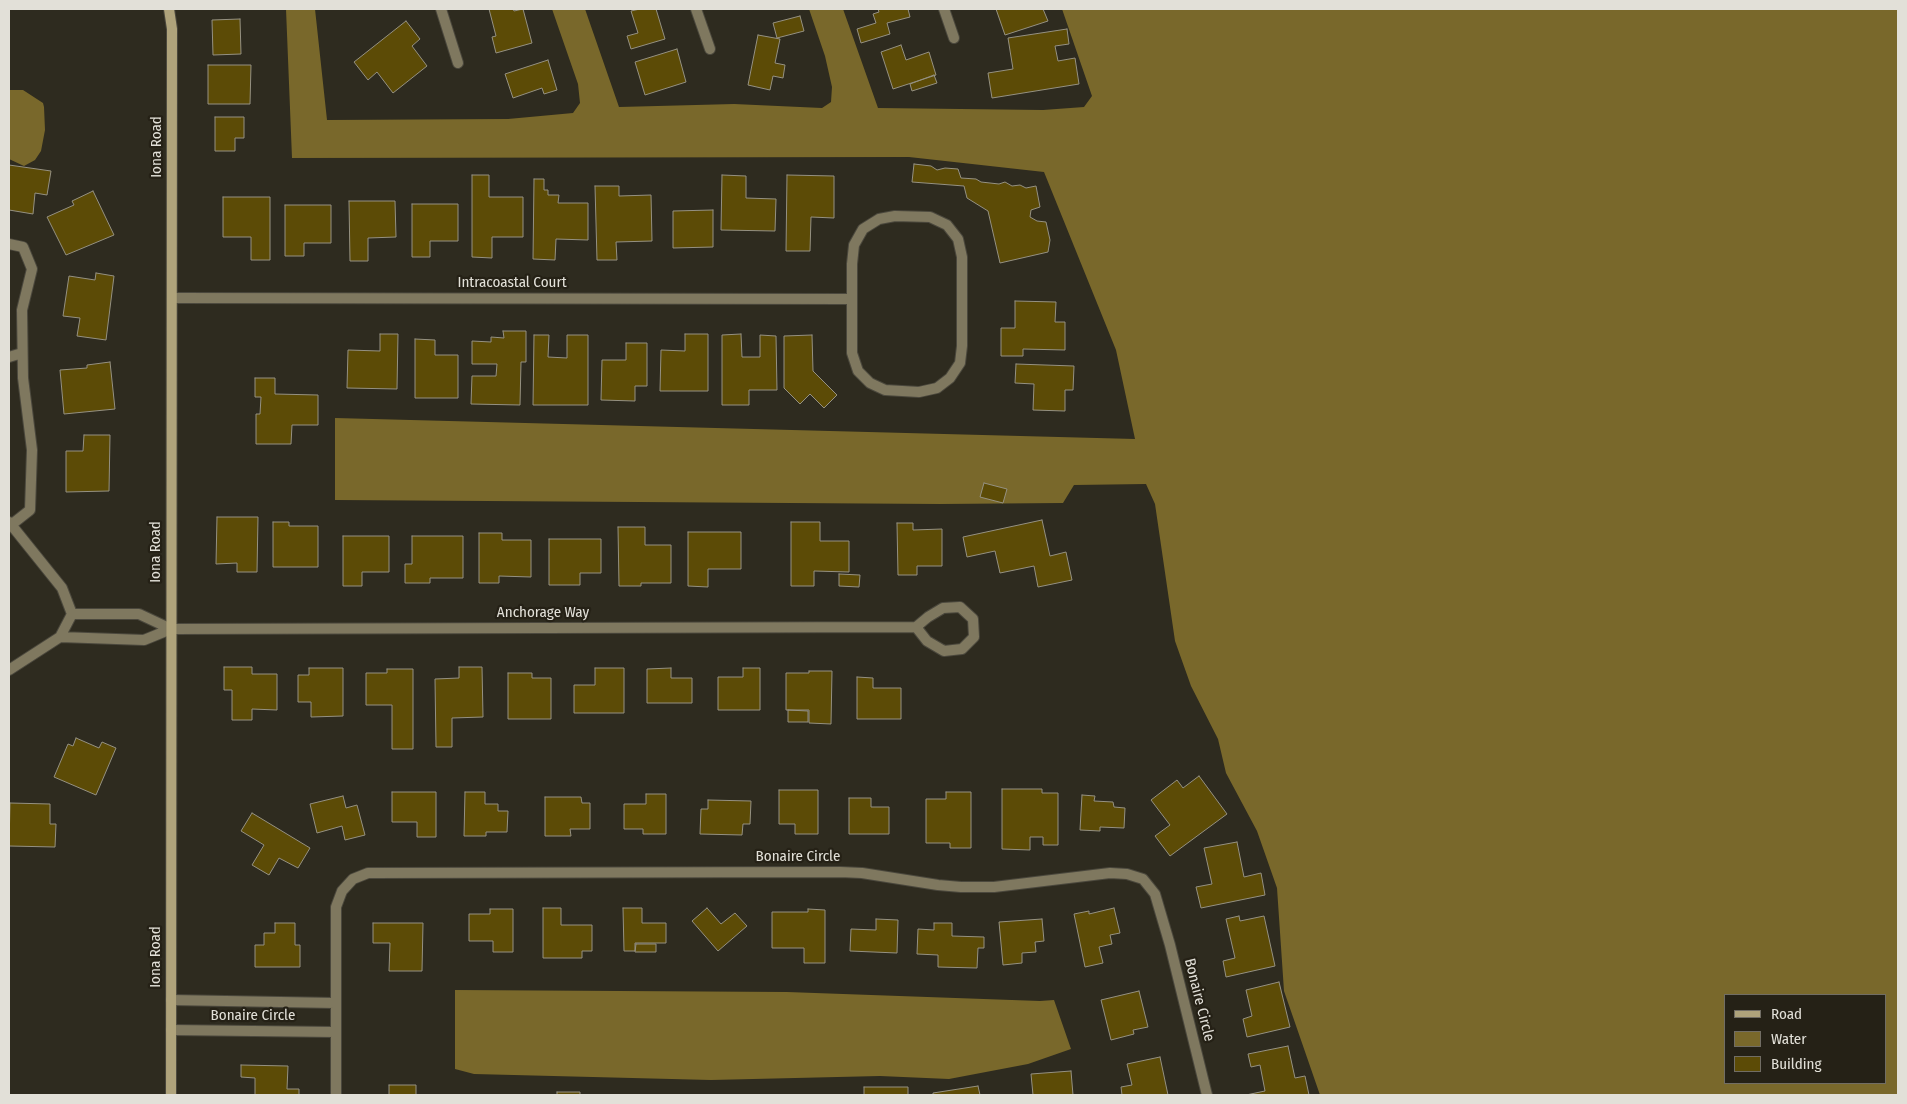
<!DOCTYPE html>
<html>
<head>
<meta charset="utf-8">
<style>
  body { margin:0 }
  #map { position:relative; width:1907px; height:1104px; overflow:hidden; background:#2e2b1f; font-family:"Fira Sans Condensed",sans-serif }
  canvas { display:block }
  .frame { position:absolute; inset:0; border:10px solid #e2e0d8; pointer-events:none }
  .legend { position:absolute; left:1724px; top:994px; width:162px; height:90px; box-sizing:border-box; background:#252116; border:1px solid #716d64; margin:0; padding:6px 9px; list-style:none; font-size:15px; color:#e2e0d8 }
  .legend li { display:flex; align-items:center; gap:10px; height:25px }
  .legend b { width:25px; border:1px solid #716d64 }
</style>
</head>
<body>
<div id="map">
<canvas width="1907" height="1104"></canvas>
<div class="frame"></div>
<ul class="legend">
<li><b style="height:6px;background:#afa37b"></b>Road</li>
<li><b style="height:14px;background:#79682b"></b>Water</li>
<li><b style="height:14px;background:#5c4b06"></b>Building</li>
</ul>
</div>
<script>
const g = document.querySelector('canvas').getContext('2d');
g.lineJoin = 'round';
function paint(path, color) {
  g.fillStyle = color;
  g.fill(path, 'evenodd');
}
function poly(rows) {
  const path = new Path2D();
  for (const r of rows) {
    path.moveTo(r[0], r[1]);
    for (let i = 2; i < r.length; i += 2) path.lineTo(r[i], r[i + 1]);
  }
  return path;
}
function strokePath(path, color, width, dash) {
  g.strokeStyle = color;
  g.lineWidth = width;
  g.lineCap = dash ? 'butt' : 'round';
  g.setLineDash(dash || []);
  g.stroke(path);
}
function label(font, color, halo, rows, align = 'center') {
  g.font = font + ' "Fira Sans Condensed",sans-serif';
  g.lineWidth = 4.5;
  g.setLineDash([]);
  g.textBaseline = 'middle';
  g.strokeStyle = halo;
  g.fillStyle = color;
  for (const [text, x, y, turn = 0] of rows) {
    g.save();
    g.translate(x, y);
    g.rotate((+turn || 0) * Math.PI / 180);
    g.textAlign = isNaN(turn) ? turn : align;
    if (halo) g.strokeText(text, 0, 0);
    g.fillText(text, 0, 0);
    g.restore();
  }
}
const water = poly([
  [286,9,315,9,327,120,508,119,573,113,580,103,578,84,552,9,585,9,619,107,734,104,822,108,831,102,832,87,825,56,809,9,843,9,878,108,1043,110,1084,107,1092,96,1062,9,1898,9,1898,1095,1320,1095,1284,991,1277,888,1257,831,1226,773,1218,739,1191,686,1175,641,1155,504,1146,484,1074,485,1063,503,940,504,335,500,335,418,1135,439,1116,350,1044,172,909,157,292,158],
  [1726,995,1886,995,1886,1083,1726,1083],
  [9,90,23,90,43,103,44,107,45,130,41,151,35,160,24,166,9,159],
  [455,990,787,992,1040,1001,1054,1000,1071,1049,1028,1064,949,1079,880,1076,711,1080,474,1074,455,1069]
]);
const building = poly([
  [489,9,513,9,514,11,523,9,532,43,496,53,492,37,496,36,489,9],
  [640,9,656,9,665,39,631,49,627,36,638,33,631,11,640,9],
  [878,9,908,9,910,17,887,23,890,34,861,43,857,29,876,23,873,14,879,12,878,9],
  [996,9,1043,9,1048,21,1005,35,996,9],
  [800,16,804,31,777,38,773,23,800,16],
  [240,19,241,54,213,55,212,20,240,19],
  [406,21,420,39,412,46,427,66,393,93,377,72,368,80,354,62,406,21],
  [1067,29,1069,44,1055,46,1058,61,1075,58,1079,84,992,98,988,73,1013,69,1008,38,1067,29],
  [758,35,780,39,775,63,785,65,783,78,773,76,770,90,748,85,758,35],
  [901,45,906,60,929,52,936,75,893,89,881,52,901,45],
  [677,49,686,82,645,95,635,62,677,49],
  [548,60,557,90,544,94,542,88,513,98,505,74,548,60],
  [208,65,251,65,250,104,208,104,208,65],
  [934,75,937,83,912,91,910,84,934,75],
  [215,117,244,117,244,138,235,138,235,151,215,151,215,117],
  [914,164,931,166,937,170,945,168,958,169,961,178,976,179,981,182,999,184,1005,182,1012,186,1020,185,1026,188,1036,186,1040,207,1031,210,1030,217,1037,221,1046,222,1050,240,1048,252,1000,263,988,211,967,198,964,186,912,182,914,164],
  [9,165,51,171,47,195,35,193,33,214,9,210,9,165],
  [472,175,489,175,489,197,523,197,523,237,492,237,492,258,472,257,472,175],
  [722,175,746,176,746,198,776,199,775,231,721,230,722,175],
  [787,175,834,176,834,218,811,217,810,251,786,251,787,175],
  [534,179,544,179,544,190,548,190,548,195,559,195,558,203,588,203,588,240,556,239,555,260,533,259,534,179],
  [595,186,619,186,619,196,651,195,652,241,616,242,617,260,597,260,595,186],
  [93,191,114,235,66,255,47,217,74,205,72,201,93,191],
  [223,197,270,197,270,260,251,260,251,237,223,237,223,197],
  [349,201,395,201,396,237,368,238,368,261,350,261,349,201],
  [412,204,458,204,458,241,430,241,430,257,412,257,412,204],
  [285,205,331,205,331,243,304,243,304,256,285,256,285,205],
  [713,210,713,247,673,248,673,211,713,210],
  [96,273,114,276,106,340,77,336,80,318,63,316,69,276,95,280,96,273],
  [1015,301,1056,302,1055,322,1065,322,1065,350,1023,349,1023,356,1001,356,1001,328,1015,328,1015,301],
  [503,331,526,331,526,362,521,362,520,405,471,404,472,376,496,376,497,364,472,364,472,341,491,342,491,337,504,338,503,331],
  [380,334,398,334,397,389,347,388,348,350,380,351,380,334],
  [685,334,708,334,708,391,660,391,661,350,685,351,685,334],
  [741,334,742,357,760,357,760,335,776,336,777,390,749,390,749,405,722,405,722,335,741,334],
  [534,335,549,335,548,357,567,358,567,335,588,335,588,405,533,405,534,335],
  [812,335,813,371,837,395,824,408,810,394,800,404,784,388,784,336,812,335],
  [415,339,435,340,435,355,458,355,458,398,415,398,415,339],
  [626,343,647,343,647,386,635,386,635,401,601,400,602,360,626,360,626,343],
  [110,362,115,409,64,414,60,370,87,368,87,365,110,362],
  [1016,364,1074,366,1073,390,1065,390,1065,411,1033,410,1034,384,1015,383,1016,364],
  [255,378,275,378,275,394,318,395,318,425,292,425,291,444,256,444,256,414,260,414,261,397,255,397,255,378],
  [84,435,110,435,109,491,66,492,66,451,83,451,84,435],
  [984,483,1007,489,1003,503,980,497,984,483],
  [217,517,258,517,257,572,237,572,237,563,216,564,217,517],
  [1042,520,1050,556,1066,552,1072,580,1038,587,1034,566,1000,573,995,551,967,557,963,537,1042,520],
  [273,522,289,522,289,526,318,526,318,567,273,567,273,522],
  [791,522,820,522,820,541,849,541,849,572,814,571,814,586,791,586,791,522],
  [897,523,913,523,913,530,942,529,942,566,917,566,917,575,898,575,897,523],
  [618,527,645,527,645,545,671,545,671,583,641,583,641,586,619,586,618,527],
  [688,532,741,532,741,569,708,569,708,587,688,586,688,532],
  [479,533,502,533,502,540,531,540,531,577,499,576,499,583,479,583,479,533],
  [343,536,389,536,389,572,362,572,362,586,343,586,343,536],
  [412,536,463,536,463,578,430,578,430,583,405,583,405,564,412,564,412,536],
  [549,539,601,539,601,573,580,573,580,585,549,585,549,539],
  [839,574,860,575,859,587,839,586,839,574],
  [224,667,252,667,252,674,277,674,277,710,252,709,252,720,232,720,232,690,224,690,224,667],
  [459,667,482,667,483,717,452,718,452,747,436,747,435,679,459,678,459,667],
  [309,668,343,668,343,716,311,717,311,702,298,702,298,675,309,675,309,668],
  [595,668,624,668,624,713,574,713,574,685,595,685,595,668],
  [671,668,671,678,692,678,692,703,647,703,647,669,671,668],
  [743,668,760,668,760,710,718,710,718,677,743,677,743,668],
  [387,669,413,669,413,749,392,749,392,705,366,705,366,673,387,673,387,669],
  [809,671,832,671,831,724,809,723,809,710,786,710,786,673,809,673,809,671],
  [508,673,532,673,532,678,551,678,551,719,508,719,508,673],
  [857,677,873,678,873,688,901,688,901,719,857,719,857,677],
  [788,710,808,711,808,722,788,722,788,710],
  [76,738,99,748,102,742,116,748,96,795,54,777,68,744,73,746,76,738],
  [1199,776,1227,814,1170,856,1155,836,1170,825,1151,800,1177,780,1183,788,1199,776],
  [1002,789,1042,789,1042,793,1058,793,1058,845,1043,845,1043,837,1030,837,1030,850,1002,849,1002,789],
  [779,790,818,790,818,834,795,834,795,824,779,824,779,790],
  [392,792,436,792,436,837,417,837,417,822,392,822,392,792],
  [465,792,485,792,485,804,498,804,498,811,508,811,507,832,486,832,486,836,464,836,465,792],
  [946,792,971,792,971,848,950,848,950,843,926,843,926,799,946,799,946,792],
  [646,794,666,794,666,834,643,834,643,829,624,829,624,804,646,804,646,794],
  [1082,795,1095,796,1094,801,1113,802,1114,807,1125,808,1124,828,1100,827,1100,831,1080,830,1082,795],
  [343,796,346,808,357,805,365,835,345,840,342,826,317,833,310,804,343,796],
  [545,797,581,797,582,803,590,803,590,829,570,829,571,836,545,836,545,797],
  [849,798,871,798,871,807,889,807,889,834,849,834,849,798],
  [708,800,751,801,750,824,743,824,742,835,700,834,701,809,708,809,708,800],
  [10,803,50,804,50,824,56,824,55,847,9,846,10,803],
  [252,813,310,848,298,868,279,858,269,875,252,865,264,845,241,831,252,813],
  [1237,842,1244,877,1261,873,1265,895,1201,908,1196,887,1212,884,1204,848,1237,842],
  [543,908,561,908,561,925,592,925,592,951,582,951,582,958,543,958,543,908],
  [623,908,642,908,642,923,666,923,666,943,635,943,635,951,624,951,623,908],
  [707,908,721,924,735,913,747,926,718,951,692,921,707,908],
  [1114,908,1120,933,1110,935,1112,944,1099,947,1103,963,1085,967,1074,914,1089,911,1089,914,1114,908],
  [490,909,513,909,513,952,493,952,493,941,469,941,469,914,490,914,490,909],
  [808,909,825,910,825,963,804,963,804,948,772,948,772,912,808,912,808,909],
  [1239,916,1240,921,1264,916,1275,966,1226,977,1223,961,1235,958,1226,919,1239,916],
  [876,919,898,920,897,953,850,951,851,929,876,930,876,919],
  [1042,919,1044,941,1035,942,1036,952,1022,953,1022,963,1003,965,999,922,1042,919],
  [275,923,295,923,295,945,300,945,300,967,255,967,255,945,264,945,264,933,275,933,275,923],
  [373,923,423,923,422,971,389,971,390,943,373,943,373,923],
  [934,923,952,923,952,936,984,937,984,948,978,948,977,968,938,967,938,955,917,954,918,929,934,930,934,923],
  [636,944,656,944,656,952,635,952,636,944],
  [1279,982,1290,1027,1247,1037,1243,1019,1252,1016,1246,990,1279,982],
  [1139,991,1148,1027,1133,1030,1134,1034,1111,1040,1101,1000,1139,991],
  [1288,1046,1295,1078,1305,1076,1309,1095,1246,1095,1265,1091,1260,1065,1251,1067,1248,1054,1288,1046],
  [1160,1057,1168,1095,1122,1095,1121,1087,1132,1085,1127,1064,1160,1057],
  [241,1065,288,1066,287,1089,299,1089,299,1095,255,1095,255,1078,241,1077,241,1065],
  [1071,1071,1073,1095,1033,1095,1031,1074,1071,1071],
  [389,1085,416,1085,416,1095,389,1095,389,1085],
  [978,1086,980,1095,933,1095,933,1093,978,1086],
  [864,1087,908,1087,908,1095,864,1095,864,1087],
  [557,1092,580,1092,580,1095,557,1095,557,1092]
]);
const street = poly([
  [441,9,458,63],
  [696,9,710,49],
  [944,9,954,38],
  [895,216,930,217,947,225,958,239,962,257,962,346,960,363,950,378,937,388,919,392,885,390,870,383,858,371,852,353,852,264,854,245,863,229,879,219,895,216],
  [9,244,23,247,32,269,22,310,23,378,32,450,30,510,11,525],
  [172,298,852,299],
  [9,357,22,353],
  [9,522,62,588,72,614,60,637,9,670],
  [960,607,973,619,974,637,962,649,944,651,927,641,916,627,928,617,943,608,960,607],
  [72,614,139,614,171,629],
  [60,637,144,640,171,629,916,627],
  [171,1000,335,1003],
  [171,1030,335,1032],
  [336,1095,336,907,342,891,353,879,368,873,840,872,862,873,938,885,961,887,994,887,1110,873,1127,874,1143,879,1155,894,1170,945,1207,1095]
]);
const secondary = poly([
  [169,9,172,29,171,1095]
]);
const streetNames = [
  ["Iona Road",157,147,-90],
  ["Intracoastal Court",512,283],
  ["Iona Road",156,552,-90],
  ["Anchorage Way",543,613],
  ["Bonaire Circle",798,857],
  ["Iona Road",156,957,-90],
  ["Bonaire Circle",1199,1000,76],
  ["Bonaire Circle",253,1016]
];
paint(water, '#79682b');
paint(building, '#5c4b06');
strokePath(building, '#959182', 1);
strokePath(street, '#4b483d', 12);
strokePath(secondary, '#4b483d', 12);
strokePath(street, '#7f785f', 10);
strokePath(secondary, '#afa37b', 10);
label('15px', '#e2e0d8', '#252116', streetNames);
</script>
</body>
</html>
